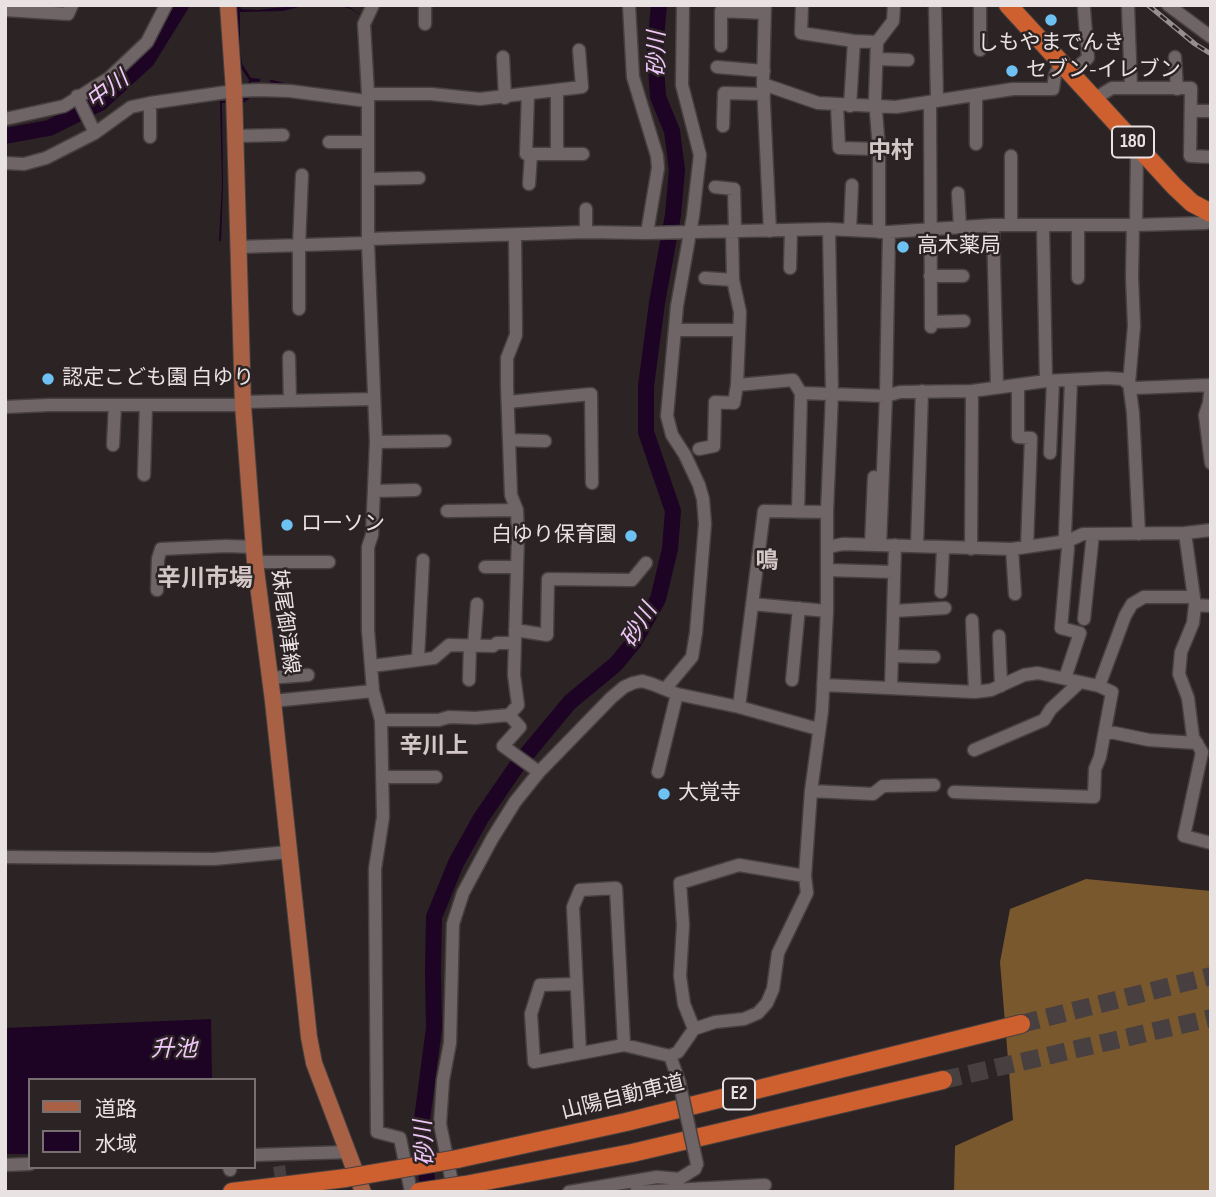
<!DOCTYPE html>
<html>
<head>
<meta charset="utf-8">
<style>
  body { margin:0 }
  #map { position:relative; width:1216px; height:1197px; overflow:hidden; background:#2c2324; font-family:"Sofia Sans Condensed","Noto Sans JP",sans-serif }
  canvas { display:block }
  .frame { position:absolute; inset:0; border:7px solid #e8e2e2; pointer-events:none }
  .legend { position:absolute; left:28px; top:1078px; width:228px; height:91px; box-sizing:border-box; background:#2c2324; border:2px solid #776f70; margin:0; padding:9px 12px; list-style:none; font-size:21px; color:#e8e2e2 }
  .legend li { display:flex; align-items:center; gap:14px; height:35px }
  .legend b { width:35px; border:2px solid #776f70 }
</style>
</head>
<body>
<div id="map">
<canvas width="1216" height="1197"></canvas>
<div class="frame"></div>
<ul class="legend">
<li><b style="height:9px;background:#a86144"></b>道路</li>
<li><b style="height:19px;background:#1d0324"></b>水域</li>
</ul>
</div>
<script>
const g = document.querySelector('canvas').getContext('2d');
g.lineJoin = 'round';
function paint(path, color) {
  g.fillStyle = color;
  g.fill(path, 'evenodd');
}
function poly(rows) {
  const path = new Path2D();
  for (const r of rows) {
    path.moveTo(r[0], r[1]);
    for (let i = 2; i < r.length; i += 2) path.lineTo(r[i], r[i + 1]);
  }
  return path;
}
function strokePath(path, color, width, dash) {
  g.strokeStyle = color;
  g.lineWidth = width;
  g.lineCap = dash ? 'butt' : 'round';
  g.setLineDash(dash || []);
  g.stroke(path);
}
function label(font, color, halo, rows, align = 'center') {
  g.font = font + ' "Sofia Sans Condensed","Noto Sans JP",sans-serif';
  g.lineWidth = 5;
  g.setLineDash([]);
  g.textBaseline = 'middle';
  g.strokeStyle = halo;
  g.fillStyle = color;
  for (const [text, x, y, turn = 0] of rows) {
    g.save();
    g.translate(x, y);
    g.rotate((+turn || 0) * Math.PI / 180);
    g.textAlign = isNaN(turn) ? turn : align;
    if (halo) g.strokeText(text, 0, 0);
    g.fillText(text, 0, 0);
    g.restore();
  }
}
const forest = poly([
  [1086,879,1211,891,1211,1192,954,1192,955,1146,1013,1120,1000,962,1010,909]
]);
const water = poly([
  [236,5,240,5,241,9,257,10,303,5,345,5,351,8,364,17,351,9,340,6,306,5,283,11,240,12,240,49,242,64,251,78,261,79,259,82,251,82,249,99,243,103,222,103,223,185,221,241,219,241,222,185,220,101,236,101,246,97,249,80,239,65],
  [211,1019,212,1080,30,1080,30,1154,5,1154,5,1028]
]);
const stream = poly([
  [271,81,283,84]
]);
const river = poly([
  [5,136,49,128,100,103,147,60,181,5],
  [430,1192,427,1180,421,1127,434,1028,433,972,434,917,456,863,481,818,516,767,570,702,616,664,634,642,658,599,670,549,673,511,646,432,646,386,657,303,673,215,677,170,672,131,658,97,655,50,659,5]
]);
const minorTunnel = poly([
  [279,1166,283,1192]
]);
const highwayTunnel = poly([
  [1021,1024,1211,976],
  [943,1080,1211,1018]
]);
const minor = poly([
  [373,5,364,24,368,94,368,243,376,442,372,535,368,547,368,630,373,691,381,720,383,817,375,869,377,1132,400,1138,411,1192],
  [425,5,425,24],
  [629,5,633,77,657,156,658,168,647,233],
  [765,5,763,84,770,231],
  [802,5,801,33,854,41,850,106],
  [935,5,937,101],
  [980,5,980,50],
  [1168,5,1211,37],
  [1128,6,1131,88],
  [5,10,68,14,72,5],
  [854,41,877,42,875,99,879,149,879,232],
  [877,42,893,21,894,5],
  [721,46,721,11,765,13],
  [503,57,505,98],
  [1175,57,1177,89],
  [877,59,908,60],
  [717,67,764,71],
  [1070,73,1088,58,1084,9],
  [763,84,818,103,896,107,1013,89,1053,89,1055,75,1061,63],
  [557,90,557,147,559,154,583,154],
  [368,94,431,94,480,99,582,87,579,50],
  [528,94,526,154,559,154],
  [976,95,976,144],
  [77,96,95,133],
  [1094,99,1112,88,1191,88,1190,156,1211,157],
  [930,102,931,327],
  [150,103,150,137],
  [837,105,839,148,879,149],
  [1191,111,1211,111],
  [5,119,64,106,109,78,147,42,166,5],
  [723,126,724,93,764,94],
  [235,136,283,135],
  [329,142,367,142],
  [1011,156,1011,225],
  [5,163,24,164,46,158,95,133,131,107,150,103,234,91,259,90,290,91,367,101],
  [368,179,419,178],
  [529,184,531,154],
  [715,187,734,189,735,231],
  [958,193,960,227],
  [993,225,997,387],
  [1133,225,1132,277,1134,326,1129,383,1133,413,1139,534],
  [1136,225,1137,146],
  [1043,226,1046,381],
  [850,230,852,185],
  [586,232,586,209],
  [515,235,516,335,507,358,507,385,511,495,517,510,518,535,514,675,518,705,509,715,520,727,503,746,539,772],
  [368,239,586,232,647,233,829,229,889,232,993,225,1136,225,1206,223,1211,218],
  [237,247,368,243],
  [790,268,791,230],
  [930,276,963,276],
  [705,278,733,280],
  [1078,278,1078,226],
  [299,309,299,245,302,175],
  [931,322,964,321],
  [682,330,739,330],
  [289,357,290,401],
  [737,385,793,380,801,393,886,396,900,392,972,391,1046,381,1107,378,1122,379,1134,388,1211,385],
  [1018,385,1018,437,1031,438,1027,547],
  [1211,385,1209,403,1205,415,1211,463],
  [243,402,374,399],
  [508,402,591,394,592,483],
  [5,407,49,405,243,405],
  [509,440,545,441],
  [376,442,445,441],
  [113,445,115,405],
  [699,449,714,446,715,402,734,403,737,385,740,312,733,280,732,231],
  [1050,453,1053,381],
  [144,475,146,405],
  [375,491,415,490],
  [447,511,517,510],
  [798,512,801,393],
  [1185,533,1195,605,1193,623,1181,652,1179,674,1188,698,1193,737,1202,752,1184,836,1211,843],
  [871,545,874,477],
  [880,545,886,396,889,232],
  [917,546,922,391],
  [828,547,843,544,1012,549,1068,541,1083,534,1185,533,1211,530],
  [971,549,972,391],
  [1012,549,1015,594],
  [255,562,329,562],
  [485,567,517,567],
  [827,570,894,572],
  [157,590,158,559,161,549,226,546,253,547],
  [941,592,943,548],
  [752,604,827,611],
  [1195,605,1211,606],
  [893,611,945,608],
  [1084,619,1093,534],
  [972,620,975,692],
  [515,630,547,635,548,579,632,580,646,563],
  [999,636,1001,686],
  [474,645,477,604],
  [892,656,934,657],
  [418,658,423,560],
  [372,666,434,658,449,645,493,646,497,643,515,643],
  [269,678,308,675],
  [1065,678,1080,633,1061,628,1068,548,1065,535,1071,380],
  [469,680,470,645],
  [792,680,799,608],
  [823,685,975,692,991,690,1024,675,1038,673,1099,686,1125,616,1132,604,1144,597,1193,597],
  [666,688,692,657,696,633,705,524,703,499,699,485,685,455,672,435,667,416,677,306,693,216,700,155,682,85,683,5],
  [891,688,895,545],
  [273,701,373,691],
  [739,707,764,511,827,512],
  [381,720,439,720,449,717,475,718,509,715],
  [1105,731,1149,740,1197,743],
  [974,750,1044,720,1051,709,1080,682],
  [658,772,677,694],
  [382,777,436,777],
  [811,791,873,794,883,786,934,785],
  [954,792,1094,797,1095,769,1100,757,1112,692,1099,686],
  [5,857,214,859,288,852],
  [575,984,540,985,531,1014,534,1062,624,1045,670,1056,678,1052,694,1029,715,1022,744,1019,758,1013,767,1003,773,989,778,953,807,893,805,876,811,791,822,711,827,611,827,512,832,394,829,229],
  [694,1029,684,1004,680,976,683,925,680,883,739,865,805,876],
  [580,1053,573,907,580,890,616,888,624,1045],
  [670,1056,679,1081],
  [254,1155,349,1152],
  [5,1165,30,1164],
  [229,1167,230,1170],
  [454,1192,440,1124,443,1080,450,1043,453,924,463,893,492,839,515,802,539,772,611,698,624,687,633,683,642,681,652,684,677,694,739,707,818,729],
  [569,1192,657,1177,679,1179,695,1169,697,1164],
  [636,1192,765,1185]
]);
const major = poly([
  [228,5,234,91,243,405,255,562,273,701,309,1037,314,1063,363,1192]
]);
const highway = poly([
  [1008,5,1174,186,1192,203,1211,213],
  [457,1159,626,1122,1021,1024],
  [465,1185,632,1153,943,1080],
  [232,1192,346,1178]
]);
const rail = poly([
  [1148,5,1195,44,1211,54]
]);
const minorBridge = poly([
  [679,1081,697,1164]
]);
const highwayBridge = poly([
  [346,1178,457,1159],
  [419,1192,465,1185]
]);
const markers = [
  [1051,20,7,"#6dc2f3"],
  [1012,71,7,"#6dc2f3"],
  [903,247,7,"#6dc2f3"],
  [48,379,7,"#6dc2f3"],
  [287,525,7,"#6dc2f3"],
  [631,536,7,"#6dc2f3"],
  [664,794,7,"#6dc2f3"]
];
const shields = [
  [1133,142,42],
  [739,1094,32]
];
const shieldNames = [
  ["180",1133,142],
  ["E2",739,1094]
];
const poiNames = [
  ["しもやまでんき",1051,44,"center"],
  ["セブン-イレブン",1026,71],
  ["高木薬局",917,247],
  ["認定こども園 白ゆり",62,379],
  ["ローソン",301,525],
  ["白ゆり保育園",617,536,"right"],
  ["大覚寺",678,794]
];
const streetNames = [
  ["妹尾御津線",284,622,83],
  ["山陽自動車道",623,1098,-14]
];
const waterNames = [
  ["砂川",658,54,-90],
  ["中川",108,91,-37],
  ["砂川",640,626,-59],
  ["升池",174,1050],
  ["砂川",426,1143,-94]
];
const neighbourhoodNames = [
  ["中村",891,152],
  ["鳴",767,562],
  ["辛川上",434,747]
];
const quarterNames = [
  ["辛川市場",205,580]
];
paint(forest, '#7a582e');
paint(water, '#1d0324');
strokePath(stream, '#1d0324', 2.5);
strokePath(river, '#1d0324', 16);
strokePath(minorTunnel, '#484040', 12, [12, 6]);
strokePath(highwayTunnel, '#484040', 18, [18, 9]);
strokePath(minor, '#474040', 15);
strokePath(major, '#474040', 18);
strokePath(highway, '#474040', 20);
strokePath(minor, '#706566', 12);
strokePath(major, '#a86144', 16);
strokePath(highway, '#ce5f2e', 18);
strokePath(rail, '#968f8f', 5);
strokePath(rail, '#2c2324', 2.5, [8]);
strokePath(minorBridge, '#474040', 15, []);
strokePath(highwayBridge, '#474040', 20, []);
strokePath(minorBridge, '#706566', 12);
strokePath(highwayBridge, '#ce5f2e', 18);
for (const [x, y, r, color] of markers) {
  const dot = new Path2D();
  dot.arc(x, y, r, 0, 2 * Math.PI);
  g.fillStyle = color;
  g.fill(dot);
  strokePath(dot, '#2c2324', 2.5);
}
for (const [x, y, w] of shields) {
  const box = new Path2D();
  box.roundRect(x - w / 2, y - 15.5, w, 31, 5);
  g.fillStyle = '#2c2324';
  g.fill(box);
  strokePath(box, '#e8e2e2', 2);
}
label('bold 19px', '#e8e2e2', null, shieldNames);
label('21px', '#e8e2e2', '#2c2324', poiNames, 'left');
label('21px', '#e8e2e2', '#2c2324', streetNames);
label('italic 23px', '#f0c7fb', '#2c2324', waterNames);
label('bold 23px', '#d4c7c8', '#2c2324', neighbourhoodNames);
label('bold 24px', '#d4c7c8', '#2c2324', quarterNames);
</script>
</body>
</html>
